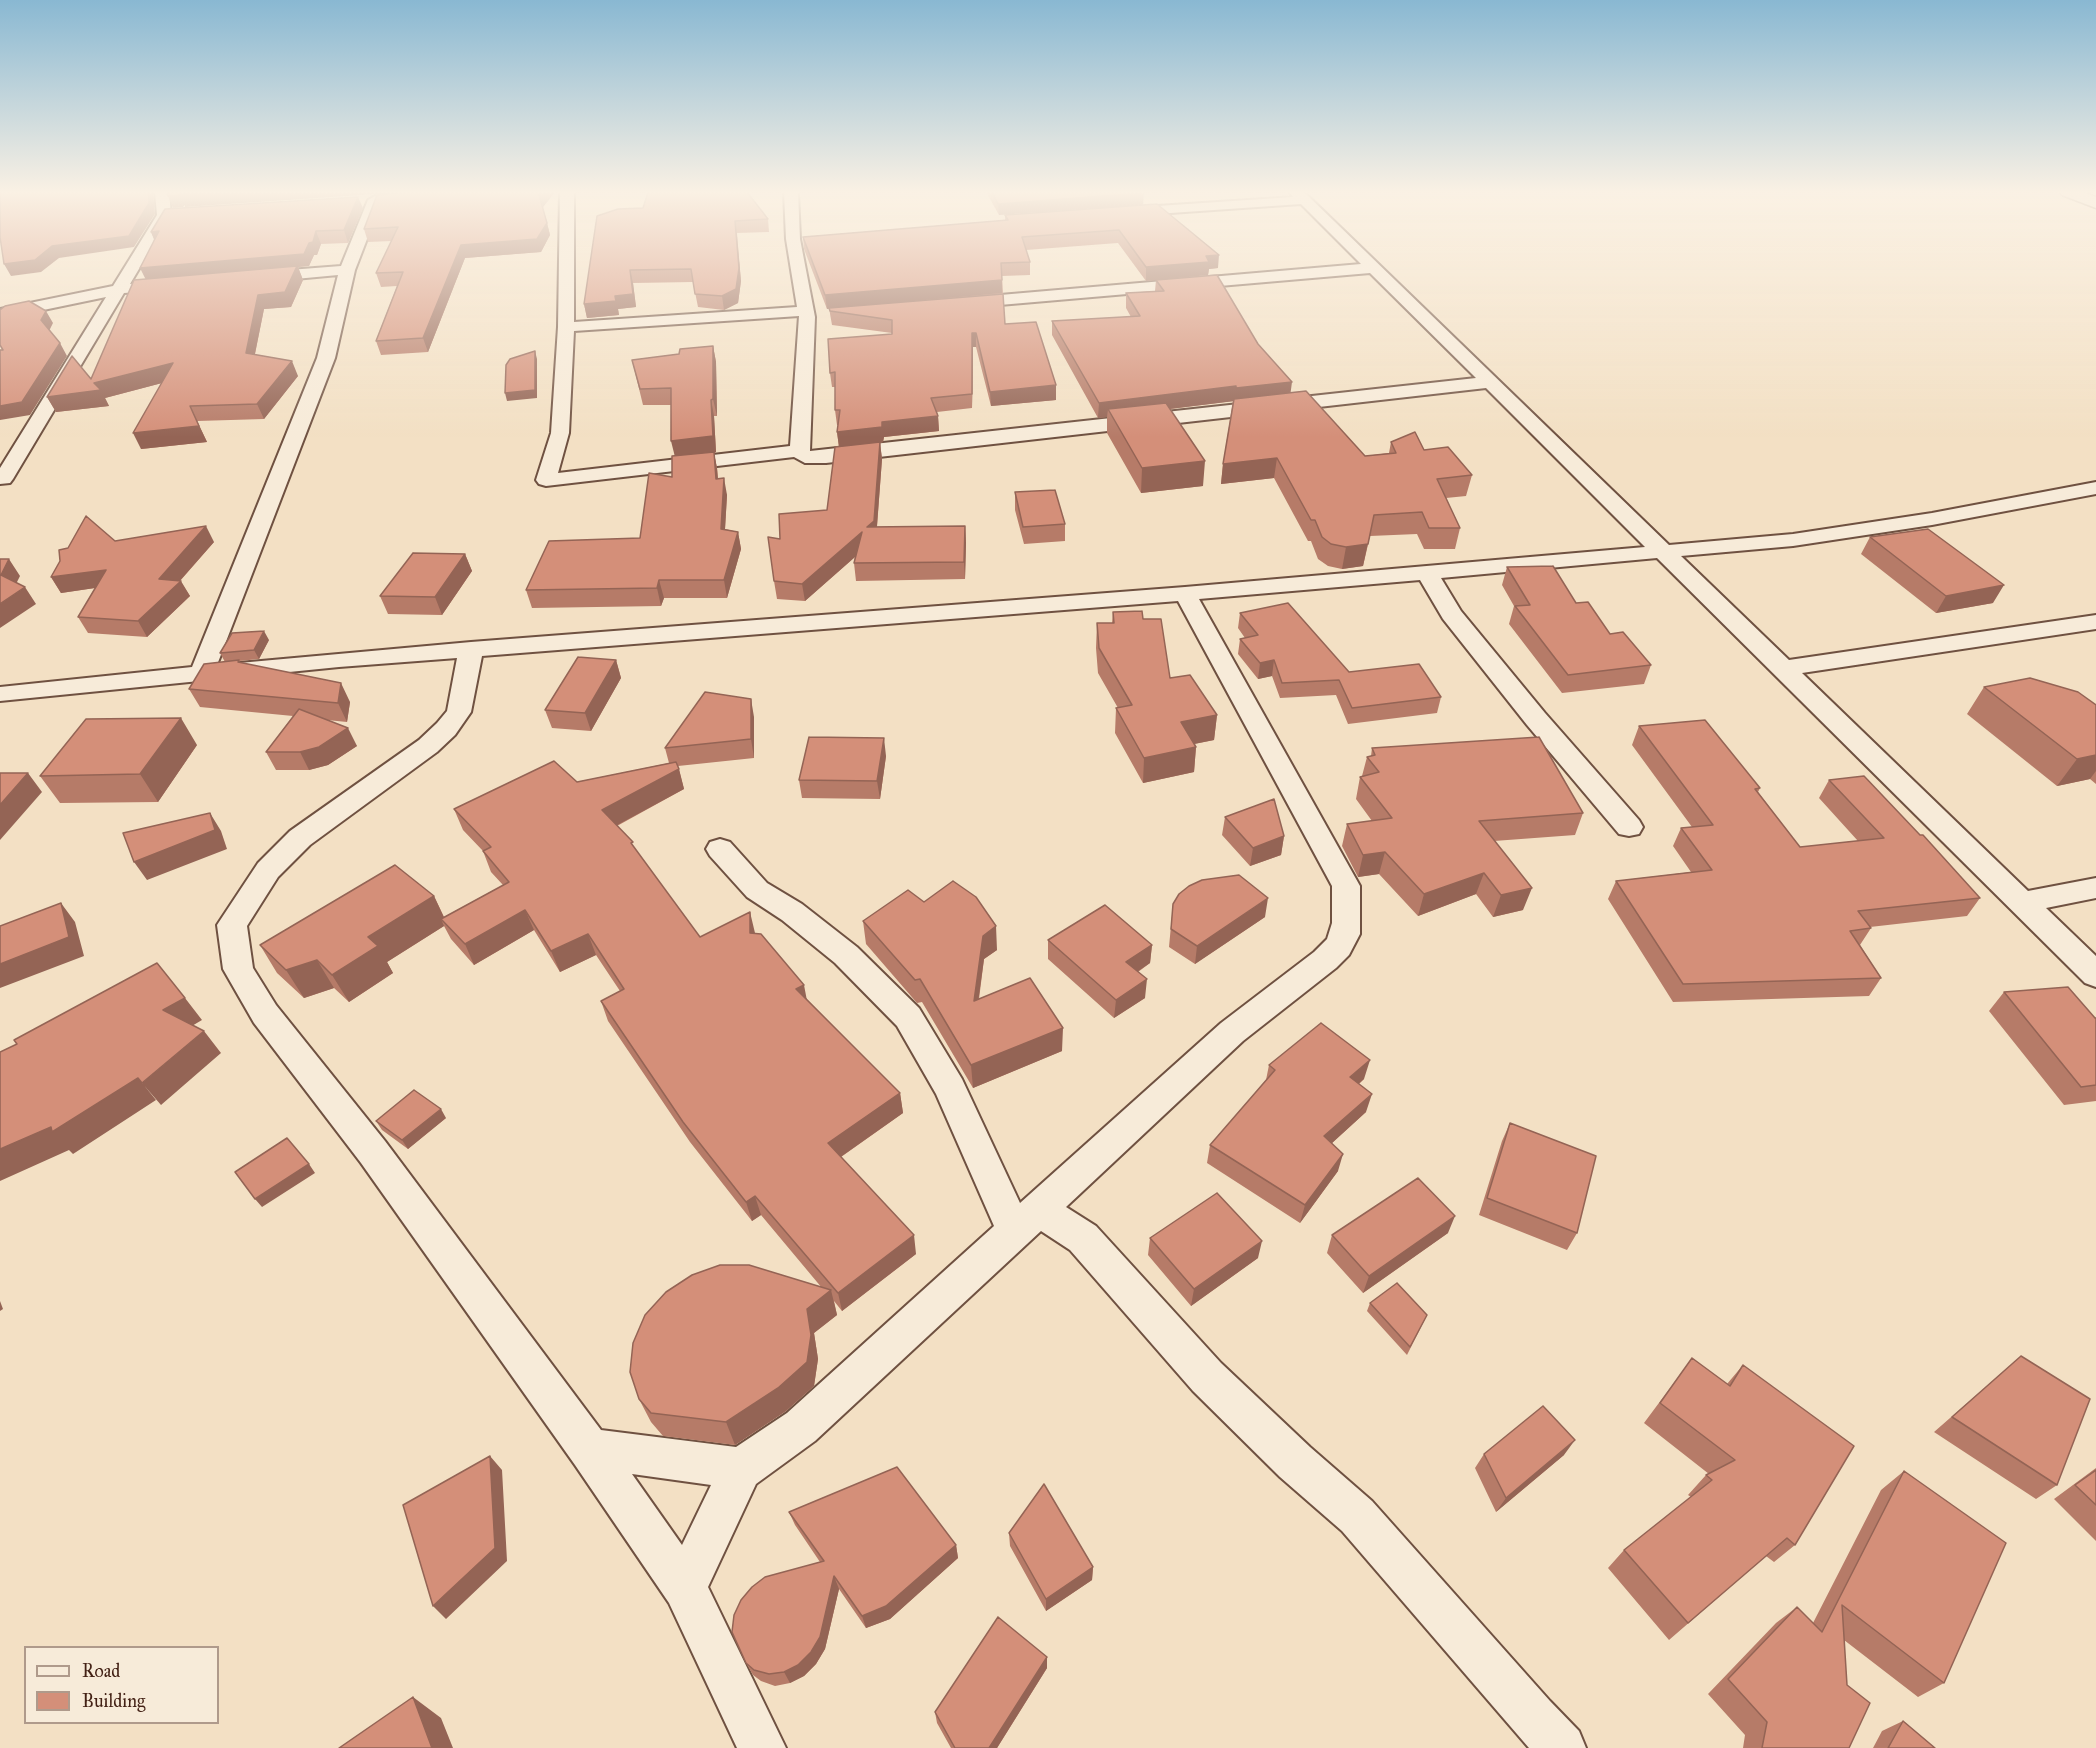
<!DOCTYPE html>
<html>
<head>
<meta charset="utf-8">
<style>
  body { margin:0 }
  #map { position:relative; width:2096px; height:1748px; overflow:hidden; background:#f3e0c4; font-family:"IM FELL Great Primer",serif }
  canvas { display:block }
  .legend { position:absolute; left:24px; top:1646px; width:195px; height:78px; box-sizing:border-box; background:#f7ebd9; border:2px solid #af9a8b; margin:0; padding:8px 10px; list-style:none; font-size:18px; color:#432115 }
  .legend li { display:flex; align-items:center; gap:12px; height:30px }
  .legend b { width:30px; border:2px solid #af9a8b }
</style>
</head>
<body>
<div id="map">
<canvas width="2096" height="1748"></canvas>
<ul class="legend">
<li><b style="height:8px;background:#f7ebd9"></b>Road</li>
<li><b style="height:16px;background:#d48f79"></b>Building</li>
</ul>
</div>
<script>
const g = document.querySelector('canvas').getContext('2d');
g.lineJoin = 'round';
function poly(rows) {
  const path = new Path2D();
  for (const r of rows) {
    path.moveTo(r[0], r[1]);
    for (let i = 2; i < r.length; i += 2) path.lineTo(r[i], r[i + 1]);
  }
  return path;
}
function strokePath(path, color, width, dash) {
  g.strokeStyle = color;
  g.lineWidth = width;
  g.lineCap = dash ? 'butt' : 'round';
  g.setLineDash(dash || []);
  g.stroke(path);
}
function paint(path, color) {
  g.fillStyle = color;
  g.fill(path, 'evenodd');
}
const minor = poly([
  [155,192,169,192,171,215,130,284,169,280,177,285,169,290,124,293,13,479,10,483,0,484,0,468,106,297,0,319,0,309,113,286,157,215,155,192],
  [560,192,574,192,574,322,797,307,786,239,784,192,798,192,800,239,815,317,810,451,1476,378,1370,273,965,308,957,303,965,298,1361,264,1301,204,1127,216,1120,212,1127,208,1293,197,1289,192,1304,192,1669,545,1793,534,1932,513,2096,482,2096,494,1932,525,1793,546,1681,556,1789,660,2096,615,2096,629,1802,673,2028,891,2096,878,2096,898,2046,908,2096,956,2096,987,2085,983,1657,558,1441,578,1461,611,1545,713,1639,820,1643,827,1639,834,1629,836,1619,834,1527,725,1443,619,1420,580,1199,599,1360,886,1360,934,1349,955,1336,968,1243,1041,1066,1207,1096,1226,1221,1363,1310,1447,1372,1501,1550,1701,1579,1731,1586,1748,1529,1748,1342,1531,1280,1477,1193,1391,1070,1250,1041,1231,815,1441,756,1484,708,1587,786,1748,737,1748,669,1603,575,1465,361,1163,254,1023,223,969,217,925,258,863,290,831,419,740,437,723,447,711,457,658,339,667,0,701,0,687,192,667,317,358,338,275,263,282,255,277,263,272,341,266,368,200,375,196,382,200,355,270,335,358,217,665,471,642,1185,587,1645,547,1486,388,826,463,805,463,794,457,546,486,539,484,536,480,551,433,558,327,560,192],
  [799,316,790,446,558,473,569,433,574,331,799,316],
  [1178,601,1332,886,1332,923,1327,939,1314,952,1221,1023,1020,1203,962,1079,919,1008,857,947,802,904,767,883,730,842,720,839,710,842,706,849,710,856,747,897,782,920,835,963,897,1026,936,1094,994,1226,787,1413,736,1447,601,1430,385,1141,276,1005,253,968,247,926,278,877,310,845,437,752,455,735,471,712,482,656,1178,601],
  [632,1474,711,1485,682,1545,632,1474]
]);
const tertiary = poly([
  [2060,192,2083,192,2096,197,2096,208,2062,195,2060,192]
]);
const wall = poly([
  [411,192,555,192,543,207,550,235,541,252,465,258,428,352,381,355,376,341,397,286,381,287,376,273,392,241,368,242,364,229],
  [648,192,756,192,747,193,768,219,769,232,737,233,741,281,738,303,724,310,698,307,693,282,633,283,636,307,618,309,619,315,587,318,584,304,643,208],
  [986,192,1143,192,999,215],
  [1157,204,1218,268,1209,269,1208,275,1146,281,1118,243,1026,250,1030,262,1030,275,1002,276,1005,324,1056,400,991,406,976,347,973,347,972,408,937,412,938,416,939,431,884,437,883,442,880,443,882,459,877,527,965,526,966,543,965,579,856,581,854,563,855,557,805,601,777,599,774,581,780,539,827,510,839,447,837,432,838,425,837,425,835,410,835,387,832,387,830,373,892,334,892,333,832,325,829,308,827,309,804,249,803,237,1005,220,1005,215],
  [363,208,348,243,321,244,317,255,314,255,309,266,298,267,303,280,291,307,264,309,255,354,298,376,264,419,197,421,207,442,141,449,162,383,105,398,109,406,56,412,47,397,91,379,146,279,154,239,151,232],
  [1156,280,1258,344,1291,393,1365,456,1389,453,1391,442,1424,450,1472,475,1466,496,1446,498,1460,528,1455,549,1424,549,1417,534,1370,536,1363,566,1342,569,1328,566,1318,559,1311,541,1308,541,1274,478,1221,484,1223,464,1233,401,1170,409,1203,486,1141,493,1107,433,1107,417,1098,418,1052,335,1052,321,1131,317,1126,308,1126,293,1155,291],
  [713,346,716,362,717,416,714,416,716,452,714,453,717,468,718,478,727,495,725,529,738,532,741,549,727,598,664,598,661,606,532,608,526,590,640,538,672,477,675,456,671,405,643,405,632,360,679,354],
  [1015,492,1065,524,1065,541,1024,544,1015,510],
  [1870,537,1993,603,1936,613,1861,554],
  [115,541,214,542,180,581,190,596,147,637,88,633,78,617,95,588,61,593,51,577],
  [465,554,472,571,442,615,388,614,380,596],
  [1507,567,1576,603,1610,634,1651,665,1644,684,1562,693,1509,624,1514,606,1502,585],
  [1113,612,1143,619,1170,678,1217,715,1214,740,1194,744,1196,747,1194,772,1143,783,1115,733,1116,708,1118,708,1098,673,1096,648,1097,623,1112,623],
  [1240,613,1349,672,1441,697,1437,713,1348,724,1336,695,1280,698,1272,676,1258,679,1238,654,1240,639,1245,638,1238,628],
  [269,640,259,659,239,661,240,662,350,702,347,722,327,720,357,746,328,765,309,770,276,770,266,752,293,716,200,707,189,689,225,662,220,653],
  [616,660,621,678,591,731,552,728,545,710],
  [1984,687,2096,705,2096,784,2090,779,2057,786,1967,714],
  [754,717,754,758,678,766,684,789,617,826,700,937,755,933,807,999,900,1093,903,1113,841,1157,916,1254,842,1311,834,1301,837,1315,814,1333,818,1359,814,1386,786,1411,735,1445,663,1436,651,1422,639,1399,822,1288,761,1215,752,1221,690,1142,608,1021,601,1001,620,991,596,955,560,972,534,930,474,965,451,939,444,926,387,962,393,973,349,1002,334,988,304,998,277,973,260,945,434,896,444,917,503,885,491,872,483,851,463,830,454,809,577,782,669,763,665,748],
  [1639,726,1760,788,1758,792,1800,847,1858,841,1819,798,1829,780,1980,898,1967,916,1870,927,1871,928,1860,945,1881,978,1869,996,1673,1002,1608,899,1616,881,1691,872,1673,846,1681,828,1692,827,1632,745],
  [197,745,158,802,60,803,40,776],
  [1372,748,1583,813,1575,835,1494,841,1523,910,1493,917,1476,894,1418,916,1379,874,1358,877,1342,846,1347,824,1372,821,1356,799,1360,777,1362,776,1367,757,1371,756],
  [886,756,880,799,802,798,799,780],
  [1225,817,1284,836,1281,855,1250,866,1222,835],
  [924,902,997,950,984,959,979,999,1062,1051,973,1088,922,1002,917,1003,866,944,863,921],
  [1173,904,1265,917,1195,964,1169,947],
  [1048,940,1152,945,1150,963,1138,972,1145,998,1114,1018,1048,959],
  [2004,992,2096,1018,2096,1101,2064,1105,1989,1011],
  [1269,1065,1364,1079,1359,1084,1366,1112,1332,1143,1338,1171,1300,1223,1207,1163,1210,1145,1266,1080],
  [446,1118,408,1149,382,1130,376,1121],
  [1510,1123,1577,1233,1567,1250,1479,1215,1502,1141],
  [1448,1233,1363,1293,1327,1253,1332,1235],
  [1150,1238,1258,1258,1191,1306,1148,1255],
  [1370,1303,1427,1315,1407,1355,1367,1311],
  [2021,1356,2057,1485,2036,1499,1934,1432],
  [1692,1358,1727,1384,1743,1365,1795,1545,1774,1562,1766,1556,1669,1640,1608,1568,1624,1550,1691,1497,1688,1495,1706,1475,1709,1474,1644,1423,1676,1380],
  [1484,1454,1564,1455,1496,1512,1475,1468],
  [2096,1468,2096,1541,2054,1499],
  [1904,1471,1944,1683,1918,1697,1844,1640,1849,1748,1743,1748,1745,1735,1708,1694,1776,1623,1797,1607,1813,1623,1881,1490],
  [789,1512,956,1545,958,1558,890,1619,866,1628,839,1589,825,1649,816,1664,804,1676,790,1683,775,1686,761,1681,753,1675,746,1663,820,1562,795,1525],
  [1009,1533,1093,1567,1092,1580,1046,1611,1010,1546],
  [1047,1657,1047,1668,997,1748,951,1748,937,1723,935,1712],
  [1903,1721,1935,1748,1873,1748,1882,1731]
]);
const shadedWall = poly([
  [149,192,153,192,155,214,134,247,59,258,41,272,11,276,4,264,52,246],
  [182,192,405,192,185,207,185,205,183,207,173,208,168,196],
  [541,192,555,192,543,207,539,195],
  [1144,193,1143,205,999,215,998,204],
  [358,197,363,208,348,243,344,230],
  [735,221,741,281,738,303,724,310,722,296],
  [547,223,550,235,541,252,465,258,428,352,423,338,461,245],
  [159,231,156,244,151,232],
  [316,231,321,244,317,255,314,255,309,266,298,267,303,280,291,307,264,309,252,368,146,280,140,268,309,243],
  [1219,255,1218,268,1209,269,1208,275,1146,281,1146,267,1206,256],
  [630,270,633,283,636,307,618,309,619,315,587,318,584,304,615,296],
  [1002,280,1002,293,827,309,825,295],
  [46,311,53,323,48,333,41,320],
  [972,333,976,333,976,347,973,347,972,408],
  [60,343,67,356,30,415,0,420,0,406],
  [713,346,716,362,717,416,713,399],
  [535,351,537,359,537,398,507,401,505,393],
  [292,361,298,376,264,419,257,404],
  [173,363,181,378,105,398,109,406,56,412,47,397,94,383],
  [1292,382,1290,397,1235,401,1112,416,1108,409,1107,417,1098,418,1099,403,1236,386],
  [1056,385,1056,400,991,406,990,392],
  [711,400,714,416,716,452,714,453,717,468,719,495,675,457,671,441],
  [190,406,207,442,141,449,133,433],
  [938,416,939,431,884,437,883,442,880,443,882,459,876,538,869,544,839,447,837,432,882,422],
  [1277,458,1274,478,1221,484,1223,464],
  [1205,461,1203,486,1141,493,1142,468],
  [724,478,727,495,724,546,721,529],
  [1374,515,1363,566,1342,569,1346,547],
  [206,526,214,542,177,584,181,581,190,596,147,637,138,621,159,579],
  [965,526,966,543,965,579,964,562],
  [738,532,741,549,727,598,724,580],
  [862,532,864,549,805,601,802,584],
  [465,554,472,571,442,615,435,597],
  [9,559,20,576,12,592,1,575],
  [106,570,115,585,61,593,51,577],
  [659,580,664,598,661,606,657,588],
  [2004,585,1993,603,1936,613,1946,596],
  [25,587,36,604,0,628,0,604],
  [264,631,269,640,259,659,254,650],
  [616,660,621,678,591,731,585,713],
  [1274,660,1272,676,1258,679,1260,663],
  [341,683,350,702,347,722,338,703],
  [751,699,754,717,754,758,751,739],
  [1217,715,1214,740,1179,747,1181,722],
  [181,718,197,745,158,802,140,774],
  [348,728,357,746,328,765,309,770,300,752],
  [884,738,886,756,880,799,877,781],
  [1196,747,1194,772,1143,783,1144,758],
  [2096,755,2096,771,2090,779,2057,786,2077,759],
  [679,769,684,789,608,830,602,810],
  [28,773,42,792,0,840,0,805],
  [210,813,221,831,227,849,147,880,134,862],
  [1284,836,1281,855,1250,866,1253,848],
  [1385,852,1379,874,1358,877,1363,855],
  [1484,873,1476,894,1418,916,1424,894],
  [1532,888,1523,910,1493,917,1501,895],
  [434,896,447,924,441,919,444,926,387,962,393,973,349,1002,332,975,368,937],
  [1268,898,1265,917,1195,964,1197,946],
  [61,903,75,922,84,956,0,988,0,964],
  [525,910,534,930,474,965,465,944],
  [750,912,755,933,755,953,750,933],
  [996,926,997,950,984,959,975,1024,974,1001,983,936],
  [588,934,596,955,560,972,551,951],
  [1152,945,1150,963,1125,980,1126,962],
  [317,960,334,988,304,998,286,970],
  [1147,979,1145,998,1114,1018,1116,1000],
  [804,985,808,1006,796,989],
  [185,998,202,1020,180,1033,163,1010],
  [1063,1028,1062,1051,973,1088,971,1065],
  [204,1031,221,1053,161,1105,142,1083],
  [1370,1060,1364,1079,1345,1095,1350,1077],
  [138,1078,156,1100,73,1154,69,1150,0,1181,0,1149],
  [900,1093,903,1113,832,1163,828,1143],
  [1372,1094,1366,1112,1320,1154,1324,1136],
  [441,1109,446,1118,408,1149,402,1140],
  [1343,1154,1338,1171,1300,1223,1305,1205],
  [309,1164,315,1173,262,1207,255,1199],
  [755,1196,761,1215,752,1221,746,1202],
  [1455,1216,1448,1233,1363,1293,1369,1276],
  [914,1235,916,1254,842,1311,838,1293],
  [1262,1241,1258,1258,1191,1306,1194,1289],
  [831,1290,837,1315,814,1333,818,1359,814,1386,786,1411,735,1445,726,1422,807,1309],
  [0,1301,3,1309,0,1311],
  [1575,1440,1564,1455,1496,1512,1506,1498],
  [490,1456,502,1470,507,1561,446,1619,433,1606],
  [956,1545,958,1558,890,1619,866,1628,862,1616],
  [1093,1567,1092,1580,1046,1611,1046,1599],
  [834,1576,839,1589,825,1649,816,1664,804,1676,790,1683,784,1672],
  [1047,1657,1047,1668,997,1748,989,1748],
  [413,1697,441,1718,453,1748,432,1748]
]);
const building = poly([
  [0,192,149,192,149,203,129,236,52,246,35,260,4,264,0,237,0,192],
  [167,192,182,192,178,196,168,196,167,192],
  [185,192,210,192,180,194,185,192],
  [411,192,541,192,539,195,547,223,537,239,461,245,423,338,376,341,403,272,376,273,398,227,364,229,377,195,411,192],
  [648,192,747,192,768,219,735,221,739,268,736,289,722,296,695,294,691,269,630,270,633,294,615,296,616,301,584,304,597,216,618,209,643,208,648,192],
  [992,192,1143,192,1144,193,998,204,992,192],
  [358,197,344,230,316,231,313,242,309,243,304,254,140,268,159,231,151,232,165,209,358,197],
  [1157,204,1219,255,1206,256,1209,262,1146,267,1119,230,1022,237,1030,262,1001,263,1002,280,825,295,803,237,1008,220,1005,215,1157,204],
  [297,266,285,292,258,295,246,353,292,361,257,404,190,406,199,426,133,433,173,363,94,383,101,390,47,397,72,356,91,379,134,280,297,266],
  [1217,275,1258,344,1292,382,1236,388,1236,386,1099,403,1052,321,1140,316,1126,293,1164,291,1156,280,1217,275],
  [1003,294,1005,324,1036,322,1056,385,990,392,976,333,972,333,972,394,931,398,938,416,882,422,882,427,837,432,840,410,835,410,835,372,830,373,828,339,892,334,892,320,830,311,829,308,1003,294],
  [29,301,46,311,41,320,60,343,22,402,0,406,0,350,3,350,0,345,0,310,5,306,29,301],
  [713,346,713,399,711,400,713,436,671,441,671,388,640,389,632,360,679,354,680,349,713,346],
  [535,351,535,390,505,393,506,365,510,359,535,351],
  [1306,391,1365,456,1396,453,1391,442,1415,432,1424,450,1448,447,1472,475,1437,479,1460,528,1429,528,1422,512,1374,515,1368,544,1346,547,1331,544,1322,537,1315,520,1311,520,1277,458,1223,464,1234,399,1306,391],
  [1166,403,1205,461,1142,468,1108,409,1166,403],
  [880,442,874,521,867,527,965,526,964,562,854,563,862,532,802,584,774,581,768,537,780,539,779,514,827,510,835,447,880,442],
  [714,452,716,479,724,478,721,529,738,532,724,580,659,580,657,588,526,590,549,541,640,538,649,473,672,477,672,456,714,452],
  [1055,490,1065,524,1023,527,1015,492,1055,490],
  [86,516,115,541,206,526,159,579,181,581,138,621,78,617,106,570,51,577,60,561,59,550,68,548,86,516],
  [1928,529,2004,585,1946,596,1870,537,1928,529],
  [413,553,465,554,435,597,380,596,413,553],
  [0,559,9,559,1,575,25,587,0,604,0,559],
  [1553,566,1576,603,1588,602,1610,634,1623,632,1651,665,1568,675,1515,606,1530,605,1507,567,1553,566],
  [1288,603,1349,672,1419,664,1441,697,1352,708,1339,680,1282,683,1274,660,1260,663,1240,639,1258,635,1240,613,1288,603],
  [1142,611,1143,619,1161,619,1170,678,1190,675,1217,715,1181,722,1196,747,1144,758,1116,708,1132,705,1099,648,1097,623,1114,623,1113,612,1142,611],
  [264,631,254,650,220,653,232,633,264,631],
  [578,657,616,660,585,713,545,710,578,657],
  [239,660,238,662,341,683,338,703,189,689,204,664,239,660],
  [2030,678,2078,692,2096,705,2096,755,2077,759,1984,687,2030,678],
  [705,692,751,699,751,739,665,748,705,692],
  [299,709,348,728,319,747,300,752,266,752,299,709],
  [181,718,140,774,40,776,86,719,181,718],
  [1705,720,1760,788,1755,789,1800,847,1884,838,1829,780,1864,776,1920,835,1923,835,1980,898,1858,911,1871,928,1850,931,1881,978,1683,984,1616,881,1712,870,1681,828,1713,825,1639,726,1705,720],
  [809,737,884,738,877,781,799,780,809,737],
  [1539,737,1583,813,1479,821,1532,888,1501,895,1484,873,1424,894,1385,852,1363,855,1347,824,1392,818,1360,777,1379,772,1367,757,1375,755,1372,748,1539,737],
  [554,761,577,782,676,762,679,769,602,810,633,842,631,843,700,937,750,912,750,933,761,934,804,985,796,989,900,1093,828,1143,914,1235,838,1293,755,1196,746,1202,683,1122,601,1001,624,989,588,934,551,951,525,910,465,944,441,919,509,882,483,851,491,847,454,809,554,761],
  [0,773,28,773,0,805,0,773],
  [1274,799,1284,836,1253,848,1225,817,1274,799],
  [210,813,215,830,134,862,123,833,210,813],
  [395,865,434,896,368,937,378,946,332,975,317,960,286,970,260,945,395,865],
  [1239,875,1268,898,1197,946,1171,929,1173,904,1179,894,1189,886,1202,880,1239,875],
  [953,881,976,897,996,926,983,936,974,1001,1030,978,1063,1028,971,1065,920,979,915,980,863,921,908,890,924,902,953,881],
  [61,903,69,937,0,964,0,926,61,903],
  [1105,905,1152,945,1126,962,1147,979,1116,1000,1048,940,1105,905],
  [157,963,185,998,163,1010,204,1031,142,1083,138,1078,52,1132,51,1127,0,1149,0,1052,17,1044,14,1040,157,963],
  [2068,987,2095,1018,2096,1018,2096,1085,2081,1087,2004,992,2068,987],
  [1321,1023,1370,1060,1350,1077,1372,1094,1324,1136,1343,1154,1305,1205,1210,1145,1275,1070,1269,1065,1321,1023],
  [414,1090,441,1109,402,1140,376,1121,414,1090],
  [1510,1123,1596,1156,1577,1233,1487,1198,1510,1123],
  [287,1138,309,1164,255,1199,235,1172,287,1138],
  [1418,1178,1455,1216,1369,1276,1332,1235,1418,1178],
  [1217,1193,1262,1241,1194,1289,1150,1238,1217,1193],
  [720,1265,749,1265,831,1290,807,1309,811,1335,807,1362,778,1388,726,1422,651,1413,639,1399,630,1372,633,1343,645,1315,666,1292,692,1275,720,1265],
  [1397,1283,1427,1315,1410,1347,1370,1303,1397,1283],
  [2021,1356,2090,1399,2057,1485,1952,1417,2021,1356],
  [1692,1358,1730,1386,1743,1365,1854,1446,1795,1545,1787,1538,1688,1623,1624,1550,1712,1480,1706,1475,1735,1460,1660,1403,1692,1358],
  [1543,1406,1575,1440,1506,1498,1484,1454,1543,1406],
  [490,1456,495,1548,433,1606,403,1505,490,1456],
  [897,1467,956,1545,886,1606,862,1616,834,1576,820,1637,811,1652,798,1665,784,1672,769,1674,754,1670,746,1663,732,1632,734,1615,741,1600,752,1587,765,1577,824,1561,789,1512,897,1467],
  [2096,1470,2096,1505,2075,1485,2096,1470],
  [1904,1471,2006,1543,1944,1683,1842,1605,1847,1685,1870,1703,1849,1748,1762,1748,1767,1722,1728,1679,1797,1607,1822,1632,1904,1471],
  [1044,1484,1093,1567,1046,1599,1009,1533,1044,1484],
  [998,1617,1047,1657,989,1748,955,1748,935,1712,998,1617],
  [413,1697,432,1748,339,1748,413,1697],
  [1903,1721,1935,1748,1888,1748,1903,1721]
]);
strokePath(minor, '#6f5141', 4);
strokePath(tertiary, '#6f5141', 3);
paint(minor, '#f7ebd9');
paint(tertiary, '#f7ebd9');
paint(wall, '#b67b68');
paint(shadedWall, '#946455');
paint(building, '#d48f79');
strokePath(building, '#946455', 1.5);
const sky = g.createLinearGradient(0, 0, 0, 437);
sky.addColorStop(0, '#89b8d2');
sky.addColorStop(0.44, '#faf1e4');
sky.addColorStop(1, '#faf1e400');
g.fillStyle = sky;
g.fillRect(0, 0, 2096, 437);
</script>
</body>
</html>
